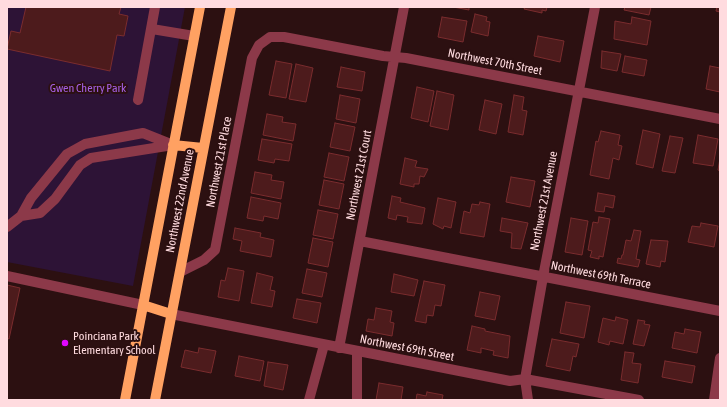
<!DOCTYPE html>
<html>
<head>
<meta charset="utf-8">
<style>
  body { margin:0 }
  #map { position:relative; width:727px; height:407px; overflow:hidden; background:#2c1011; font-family:"Asap Condensed",sans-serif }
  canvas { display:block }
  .frame { position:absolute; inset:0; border:8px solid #ffdbdf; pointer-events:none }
</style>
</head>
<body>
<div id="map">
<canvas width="727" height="407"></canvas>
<div class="frame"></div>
</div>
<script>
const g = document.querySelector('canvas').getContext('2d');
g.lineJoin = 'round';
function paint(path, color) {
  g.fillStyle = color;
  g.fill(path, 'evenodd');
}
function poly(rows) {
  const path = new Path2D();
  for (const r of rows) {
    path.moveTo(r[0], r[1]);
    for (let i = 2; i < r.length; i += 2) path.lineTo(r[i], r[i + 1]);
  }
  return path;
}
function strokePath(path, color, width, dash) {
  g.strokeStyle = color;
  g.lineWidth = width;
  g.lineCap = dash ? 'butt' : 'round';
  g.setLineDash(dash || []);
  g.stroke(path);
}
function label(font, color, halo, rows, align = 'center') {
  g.font = font + ' "Asap Condensed",sans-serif';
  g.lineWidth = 4;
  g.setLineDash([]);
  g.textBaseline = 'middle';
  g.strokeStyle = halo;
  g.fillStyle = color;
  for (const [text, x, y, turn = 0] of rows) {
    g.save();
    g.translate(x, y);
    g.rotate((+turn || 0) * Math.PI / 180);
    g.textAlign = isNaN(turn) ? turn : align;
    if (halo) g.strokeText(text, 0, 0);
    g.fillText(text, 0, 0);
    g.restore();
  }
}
const green = poly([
  [7,7,185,7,133,286,7,262]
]);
const building = poly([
  [26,7,121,7,119,14,128,16,124,36,117,35,110,71,7,49,11,31,20,33,26,7],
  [453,7,469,7,469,10,453,7],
  [525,7,547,7,546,11,542,10,542,13,524,9,525,7],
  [625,7,651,7,649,15,624,10,625,7],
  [717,7,720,7,720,12,716,11,717,7],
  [475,14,487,17,486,21,490,22,488,36,471,32,475,14],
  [442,17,467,21,463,42,438,37,442,17],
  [632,17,651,21,647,45,614,39,615,21,631,24,632,17],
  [538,36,564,41,560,62,534,56,538,36],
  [602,51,621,54,617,71,601,68,602,51],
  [625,56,647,60,644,76,622,72,625,56],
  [276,61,292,64,286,98,269,95,276,61],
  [296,64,313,68,306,102,289,99,296,64],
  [710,66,720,68,720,92,706,89,710,66],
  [341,67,365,72,362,91,337,87,341,67],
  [417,87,434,91,428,122,411,118,417,87],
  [437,91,454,95,448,130,430,126,437,91],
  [340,95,360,99,356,123,336,119,340,95],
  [514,95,524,97,522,110,527,111,523,135,508,132,514,95],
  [485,100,502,104,496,134,479,130,485,100],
  [267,114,283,117,282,122,296,124,293,141,263,135,267,114],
  [335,123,355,127,350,151,330,147,335,123],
  [643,130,660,134,653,168,636,164,643,130],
  [601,131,620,135,618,145,622,146,619,160,613,158,609,179,590,175,596,141,598,142,601,131],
  [698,135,718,139,713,166,693,163,698,135],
  [670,136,683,138,675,173,662,171,670,136],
  [262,139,292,144,289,161,275,159,274,163,258,160,262,139],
  [329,153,349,157,344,181,324,177,329,153],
  [405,158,417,161,415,167,428,169,424,177,420,176,419,184,414,184,414,187,400,184,405,158],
  [720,158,720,171,718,170,720,158],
  [255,172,272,175,271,180,284,182,281,199,251,193,255,172],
  [511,177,535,181,530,207,506,202,511,177],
  [324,180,344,184,339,209,319,205,324,180],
  [598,193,615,196,613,208,605,206,604,212,595,211,598,193],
  [392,196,401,198,400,202,425,208,422,224,407,222,408,217,397,215,396,220,388,218,392,196],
  [251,197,281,203,278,219,264,216,263,221,247,218,251,197],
  [438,198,456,202,451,228,444,226,443,229,433,224,438,198],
  [480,202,490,204,484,237,460,233,464,211,470,213,472,204,479,205,480,202],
  [318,210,338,214,333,239,313,235,318,210],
  [599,217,610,219,603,257,599,256,599,259,590,257,592,251,588,250,593,222,598,223,599,217],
  [502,218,528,223,521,249,511,248,512,233,500,231,502,218],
  [571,218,588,221,582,255,565,252,571,218],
  [701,223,718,226,714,247,688,242,692,226,700,227,701,223],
  [235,228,261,233,260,237,274,240,271,257,240,251,242,241,233,239,235,228],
  [634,230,641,231,636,259,640,260,638,267,617,263,618,258,621,259,622,255,623,255,626,240,631,241,634,230],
  [313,238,333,242,328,267,308,263,313,238],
  [651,240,668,241,665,262,661,261,660,267,646,264,651,240],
  [228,268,244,271,239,301,218,297,221,280,225,281,228,268],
  [307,269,327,273,322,297,302,293,307,269],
  [257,273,273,277,270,290,275,291,272,307,251,303,257,273],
  [394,274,418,280,414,296,391,292,394,274],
  [424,281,445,285,441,306,435,305,433,316,427,315,426,323,415,321,424,281],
  [7,285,20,288,9,339,7,338,7,285],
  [480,292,500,296,495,320,475,316,480,292],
  [297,299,321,303,317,323,293,318,297,299],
  [566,302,590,306,584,338,560,333,566,302],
  [376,308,392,311,390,322,394,323,392,336,366,331,368,319,374,320,376,308],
  [616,317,628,320,623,344,610,341,609,345,598,342,603,318,615,321,616,317],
  [638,320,645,321,644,324,650,325,644,346,633,344,638,320],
  [472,326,485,329,485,331,510,336,508,358,493,355,494,351,481,348,481,353,467,350,472,326],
  [685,329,701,332,697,353,672,348,675,332,684,334,685,329],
  [552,339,579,344,576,357,573,356,570,371,546,366,552,339],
  [199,348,216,351,211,373,181,367,185,350,198,353,199,348],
  [625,352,634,353,632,363,641,364,638,383,621,380,625,352],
  [239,356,264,361,260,381,235,376,239,356],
  [665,361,695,366,692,383,662,377,665,361],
  [268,362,288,365,283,390,264,386,268,362],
  [379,383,403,387,401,400,376,400,379,383],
  [427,392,443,395,442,400,416,400,417,394,426,396,427,392]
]);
const minor = poly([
  [152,29,194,36],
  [138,100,155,7],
  [21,216,40,213,55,199,80,165,91,158,173,145],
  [7,227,21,216,31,198,67,154,85,144,143,133,173,145],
  [360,241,720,311],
  [180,272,204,260,215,250,252,58,259,45,270,37,284,37,383,56,406,58,720,119],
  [7,276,143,305],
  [171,314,510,381,525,379,639,400],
  [339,348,404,7],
  [309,400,324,345],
  [357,400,357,352],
  [528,400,525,379,543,277,595,7],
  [714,400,720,358]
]);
const major = poly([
  [173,145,203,148],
  [143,305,171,314],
  [125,400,200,7],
  [155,400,231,7]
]);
const markers = [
  [65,343,4,"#e007ff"]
];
const streetNames = [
  ["Northwest 70th Street",495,62,11],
  ["Northwest 21st Place",219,162,-79],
  ["Northwest 21st Court",359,175,-79],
  ["Northwest 22nd Avenue",180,201,-79],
  ["Northwest 21st Avenue",544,201,-79],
  ["Northwest 69th Terrace",601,275,11],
  ["Northwest 69th Street",407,348,11]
];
const parkNames = [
  ["Gwen Cherry Park",88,88]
];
const poiNames = [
  ["Poinciana Park",73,336],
  ["Elementary School",73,350]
];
paint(green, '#2d1336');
paint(building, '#4d1b1c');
strokePath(building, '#7a2c2e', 1);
strokePath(minor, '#8c3949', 10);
strokePath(major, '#ffa162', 10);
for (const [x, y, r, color] of markers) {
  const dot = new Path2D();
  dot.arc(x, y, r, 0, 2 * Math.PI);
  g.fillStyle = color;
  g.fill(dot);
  strokePath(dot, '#2c1011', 1.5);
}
label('12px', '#ffdbdf', '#2c1011', streetNames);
label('12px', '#a660e6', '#2c1011', parkNames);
label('12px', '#ffdbdf', '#2c1011', poiNames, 'left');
</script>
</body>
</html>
